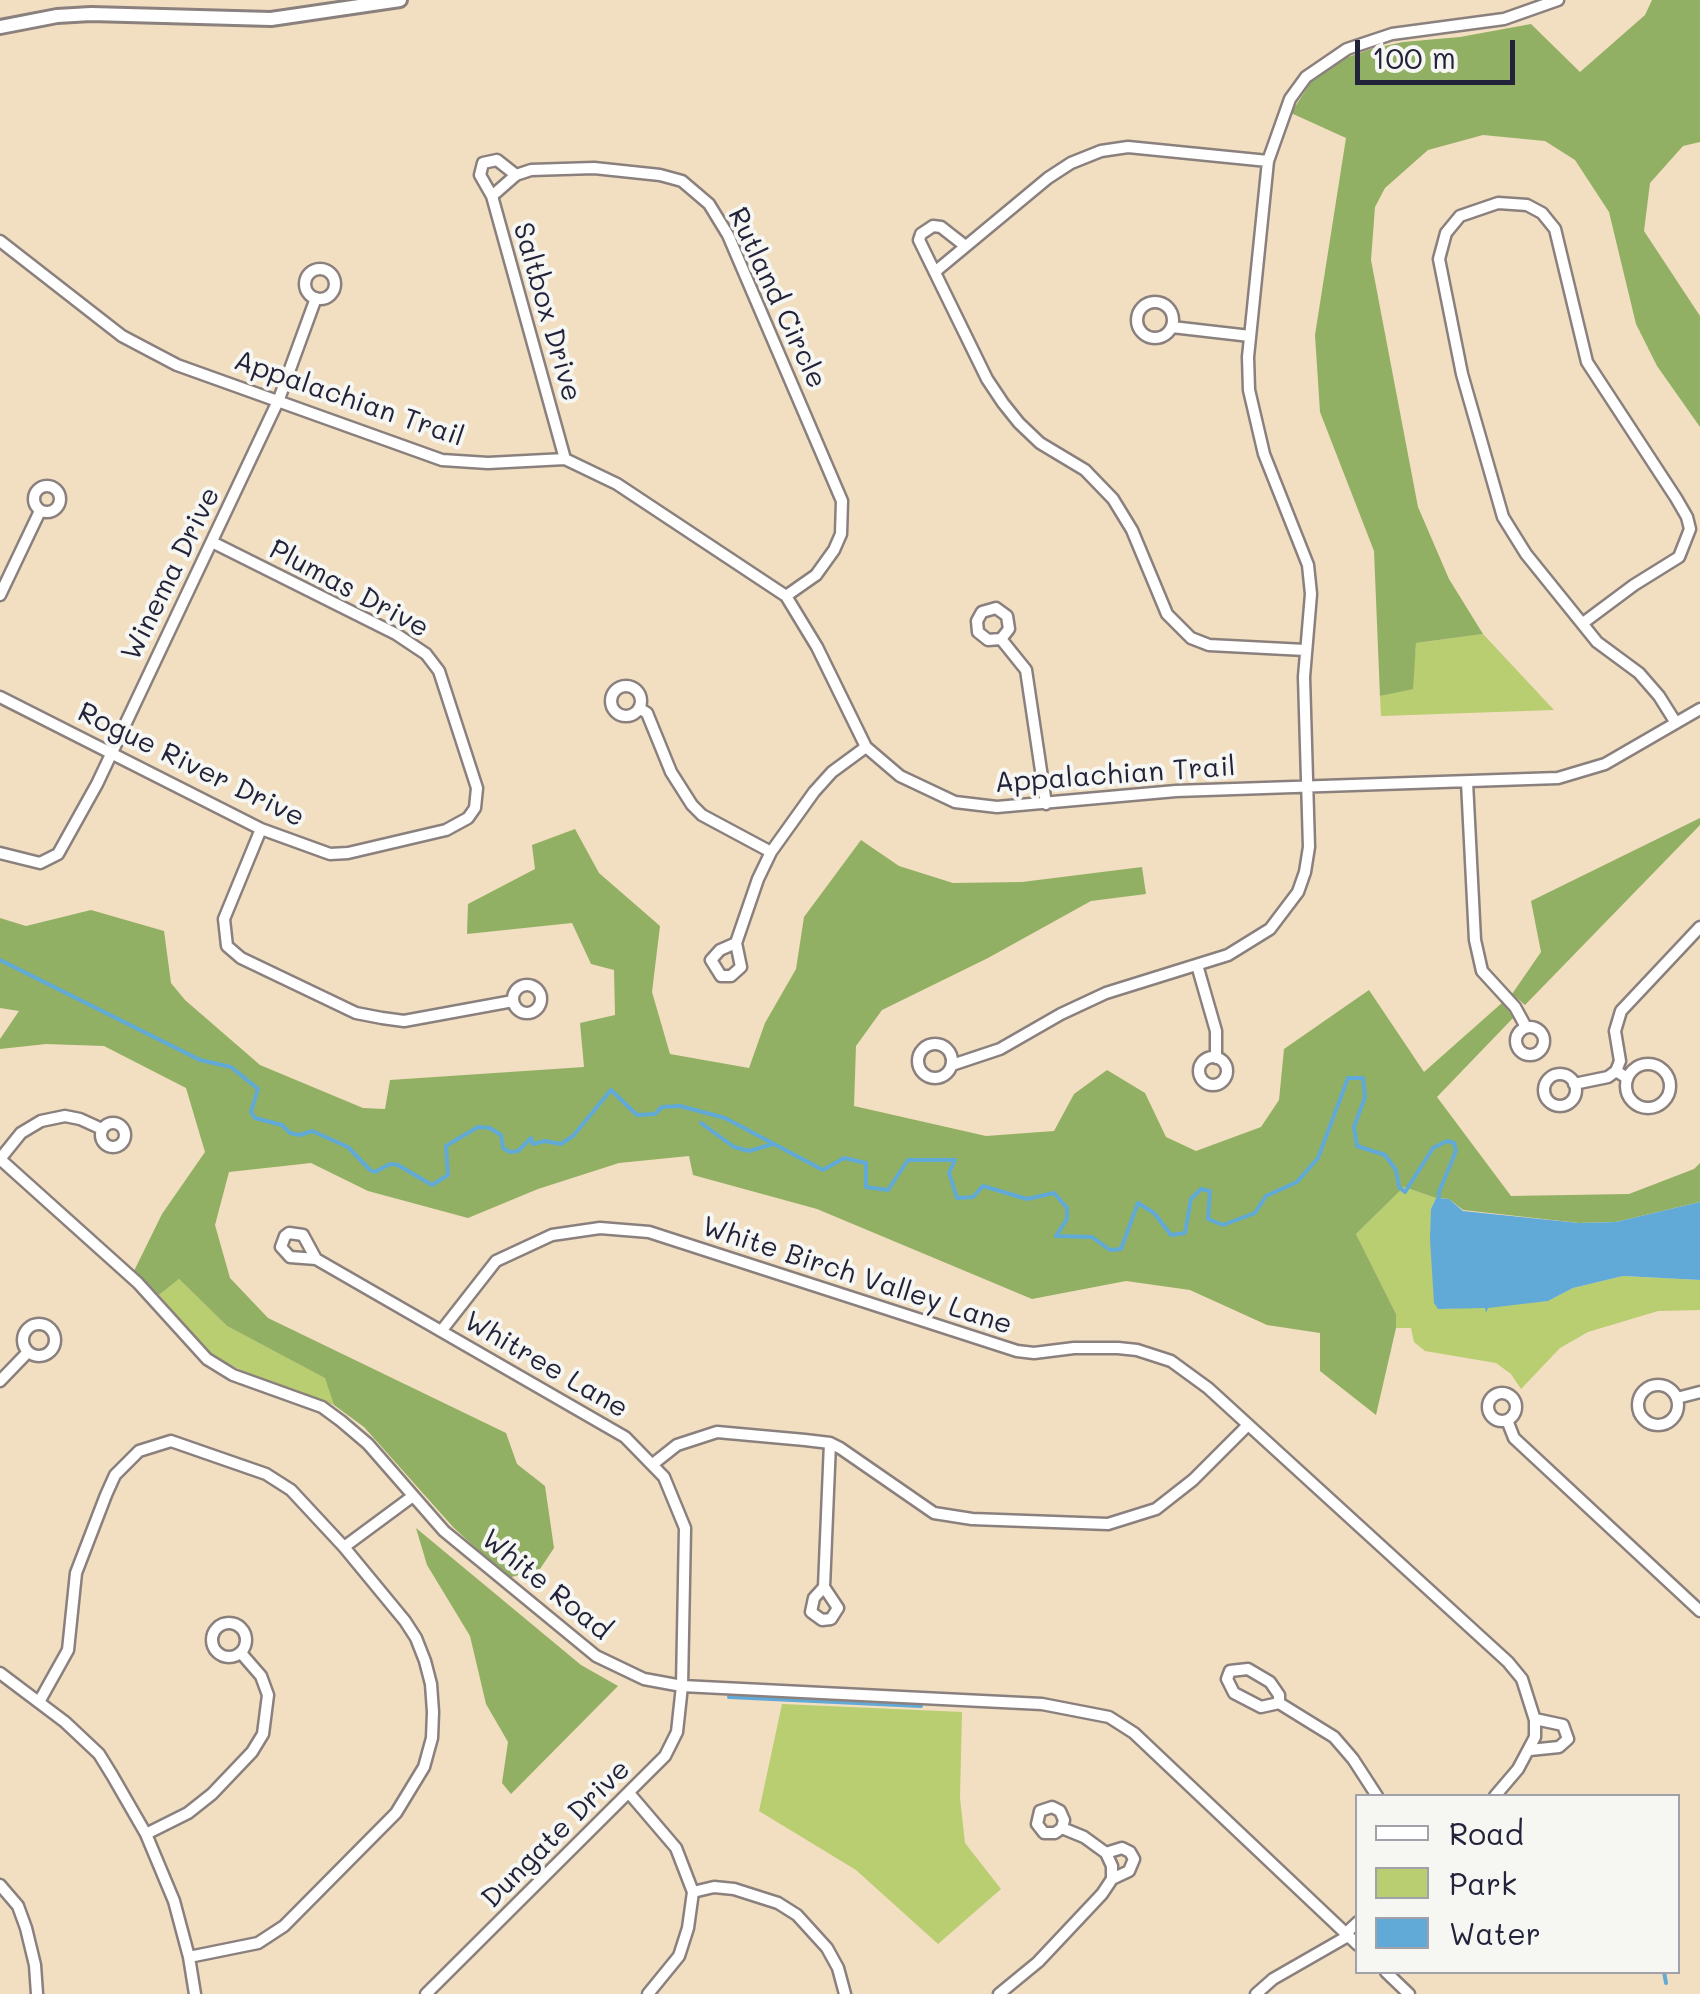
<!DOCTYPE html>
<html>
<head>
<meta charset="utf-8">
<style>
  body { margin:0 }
  #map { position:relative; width:1700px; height:1994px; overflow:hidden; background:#f2dec1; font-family:Mali,sans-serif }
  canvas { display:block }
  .legend { position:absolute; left:1355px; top:1794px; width:325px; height:180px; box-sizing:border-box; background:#f6f6f2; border:2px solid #a1a1a9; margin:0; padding:12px 18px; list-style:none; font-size:30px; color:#22223b }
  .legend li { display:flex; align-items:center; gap:20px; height:50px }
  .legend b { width:50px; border:2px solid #a1a1a9 }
  .scale { position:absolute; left:1355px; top:40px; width:160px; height:45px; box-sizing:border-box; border:5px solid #22223b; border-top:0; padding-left:12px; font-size:30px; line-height:35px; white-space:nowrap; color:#22223b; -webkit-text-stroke:8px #f6f6f2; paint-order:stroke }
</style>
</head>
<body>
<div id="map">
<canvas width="1700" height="1994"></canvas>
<ul class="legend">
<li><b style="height:12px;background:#fff"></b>Road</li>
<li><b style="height:28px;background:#b9cd71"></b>Park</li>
<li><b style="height:28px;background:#61aad8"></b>Water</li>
</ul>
<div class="scale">100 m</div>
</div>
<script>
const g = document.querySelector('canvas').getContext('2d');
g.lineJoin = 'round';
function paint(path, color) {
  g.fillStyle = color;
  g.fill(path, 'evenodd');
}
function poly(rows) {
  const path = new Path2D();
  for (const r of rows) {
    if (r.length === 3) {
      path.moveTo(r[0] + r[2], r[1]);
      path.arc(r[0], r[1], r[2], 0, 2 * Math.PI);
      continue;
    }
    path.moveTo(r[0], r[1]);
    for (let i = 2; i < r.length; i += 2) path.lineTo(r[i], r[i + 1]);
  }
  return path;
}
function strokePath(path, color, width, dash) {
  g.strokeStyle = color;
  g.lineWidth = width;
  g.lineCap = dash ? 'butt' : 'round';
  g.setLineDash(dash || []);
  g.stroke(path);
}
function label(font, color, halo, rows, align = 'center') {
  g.font = font + ' Mali,sans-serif';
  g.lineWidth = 8;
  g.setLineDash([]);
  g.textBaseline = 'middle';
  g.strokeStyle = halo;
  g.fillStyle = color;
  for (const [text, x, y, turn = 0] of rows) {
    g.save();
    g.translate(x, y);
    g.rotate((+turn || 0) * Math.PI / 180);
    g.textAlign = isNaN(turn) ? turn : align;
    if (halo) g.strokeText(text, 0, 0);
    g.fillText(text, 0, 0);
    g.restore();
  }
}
const green = poly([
  [1483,634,1554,710,1381,716,1380,696,1412,688,1416,643],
  [1404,1187,1436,1198,1431,1209,1446,1309,1548,1301,1573,1288,1623,1276,1700,1280,1700,1310,1658,1311,1588,1332,1560,1348,1521,1389,1511,1374,1496,1363,1425,1351,1414,1342,1411,1328,1396,1328,1396,1314,1356,1234],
  [179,1279,227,1326,326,1378,334,1405,245,1372,218,1359,198,1343,159,1295],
  [782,1704,962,1712,960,1798,965,1843,1001,1889,938,1944,856,1870,759,1811]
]);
const forest = poly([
  [1652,0,1700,0,1700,142,1683,146,1650,183,1644,231,1700,316,1700,427,1657,366,1636,324,1609,212,1575,160,1545,141,1483,135,1428,150,1385,188,1375,207,1371,260,1418,507,1449,579,1483,634,1416,643,1413,689,1380,696,1374,551,1320,412,1315,335,1346,138,1291,113,1311,82,1340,60,1371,49,1403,42,1460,37,1531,24,1580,72,1645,15],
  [1700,818,1700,825,1525,1005,1512,994,1541,952,1531,901],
  [575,829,599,873,660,926,652,992,670,1054,749,1068,765,1023,796,969,804,917,861,840,899,866,953,883,1022,882,1142,867,1146,894,1091,901,988,958,882,1010,856,1046,854,1106,986,1136,1054,1131,1074,1094,1107,1070,1145,1093,1166,1137,1196,1151,1261,1127,1279,1100,1284,1049,1369,990,1424,1072,1503,1002,1513,1018,1437,1097,1511,1196,1629,1194,1694,1169,1700,1163,1700,1202,1616,1222,1579,1223,1463,1210,1449,1199,1436,1198,1404,1187,1356,1234,1396,1314,1396,1328,1376,1415,1320,1371,1320,1333,1267,1325,1190,1290,1126,1281,1032,1299,817,1209,693,1175,689,1156,619,1163,538,1189,468,1218,368,1191,311,1163,229,1172,215,1225,230,1278,268,1318,506,1433,517,1464,545,1486,554,1548,540,1569,508,1578,453,1527,364,1427,334,1405,325,1378,227,1326,179,1279,159,1295,134,1271,162,1214,205,1152,186,1088,104,1046,46,1044,0,1049,0,1039,19,1011,0,1008,0,918,26,926,91,910,164,931,171,983,185,1000,260,1065,363,1108,385,1109,390,1080,584,1067,580,1023,615,1015,614,970,591,964,572,923,467,934,468,904,535,869,532,845],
  [416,1528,581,1665,618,1686,511,1794,502,1783,508,1742,486,1704,470,1636,427,1565]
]);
const water = poly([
  [1436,1198,1449,1199,1463,1211,1579,1223,1616,1222,1700,1202,1700,1280,1623,1276,1573,1288,1548,1301,1488,1308,1486,1313,1485,1308,1438,1309,1434,1303,1430,1239,1431,1209]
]);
const stream = poly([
  [0,960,200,1060,231,1067,258,1089,251,1112,255,1118,282,1125,290,1133,300,1135,312,1131,348,1147,370,1170,375,1172,390,1164,398,1165,432,1185,448,1175,446,1146,478,1127,490,1128,501,1135,503,1148,510,1152,518,1151,531,1138,533,1144,545,1141,561,1144,573,1136,611,1090,637,1115,655,1114,662,1107,680,1106,725,1118,823,1170,844,1158,866,1163,866,1187,888,1190,908,1160,955,1160,949,1173,957,1198,973,1197,983,1186,1027,1199,1054,1193,1067,1208,1067,1219,1056,1236,1092,1237,1110,1250,1121,1249,1138,1203,1154,1213,1171,1235,1185,1233,1191,1199,1201,1189,1210,1191,1208,1219,1223,1225,1255,1213,1266,1196,1297,1182,1318,1158,1348,1078,1363,1078,1365,1097,1354,1127,1357,1146,1385,1155,1396,1170,1399,1187,1405,1192,1433,1148,1447,1141,1454,1143,1456,1151,1439,1192,1439,1198],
  [701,1123,734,1147,749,1151,773,1144],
  [729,1697,921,1706],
  [1664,1972,1666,1983]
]);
const minor = poly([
  [492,196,480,175,483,163,497,160,516,175],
  [0,241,122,336,177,365,442,460,488,463,565,459,617,484,786,596,817,647,866,747,900,776,955,802,997,807,1176,791,1558,778,1605,764,1700,709],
  [964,245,941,227,933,226,921,234,919,240,987,379,1003,403,1019,423,1040,443,1085,470,1113,499,1132,530,1167,614,1191,638,1209,645,1305,650],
  [320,284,15],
  [936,271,1048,178,1071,163,1101,151,1128,147,1268,161],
  [1155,320,18],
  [1172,327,1250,336],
  [565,459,492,196,516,175,531,170,594,168,660,175,682,181,709,204,728,235,842,501,841,534,834,550,816,575,786,596],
  [47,499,13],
  [0,595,40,511],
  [1583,623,1634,585,1679,557,1690,529,1687,517,1676,498,1587,362,1555,229,1542,213,1527,205,1498,203,1460,216,1446,233,1439,259,1462,374,1503,517,1526,554,1597,642,1639,673,1659,696,1676,723],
  [1001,639,1009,629,1007,616,996,608,982,612,977,621,978,632,988,640,1001,639,1026,670,1046,804],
  [626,701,15],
  [0,697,261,829,330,854,348,853,446,830,468,818,475,808,477,788,439,671,426,654,396,634,212,542],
  [639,708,647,713,671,772,692,805,702,815,771,852],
  [1467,782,1475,940,1482,971,1515,1007,1526,1027],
  [261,829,224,919,227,946,241,958,356,1013,382,1018,404,1021,513,1001],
  [0,853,40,863,58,854,97,784,279,399,316,298],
  [736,943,720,950,711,960,721,976,731,976,741,967,736,943,758,879,771,852,814,792,832,772,866,747],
  [1197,965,1216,1031,1216,1058],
  [527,999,14],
  [1530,1041,14],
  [935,1061,17],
  [1213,1071,14],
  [1648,1086,22],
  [952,1065,1000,1049,1061,1014,1106,993,1228,955,1270,929,1298,892,1305,872,1309,847,1304,677,1311,594,1308,565,1264,454,1249,390,1248,357,1268,161,1290,99,1306,77,1347,49,1392,34,1504,19,1558,0],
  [1560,1090,16],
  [1627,1078,1616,1071,1620,1061,1615,1031,1621,1011,1700,927],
  [1574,1084,1608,1077,1616,1071],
  [113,1135,12],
  [102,1129,80,1119,65,1116,41,1121,21,1133,0,1159,138,1283,207,1359,233,1375,322,1407,341,1421,368,1444,444,1531,596,1656,644,1679,682,1686,1042,1704,1109,1717,1134,1733,1358,1945],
  [316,1259,303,1235,289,1233,285,1236,281,1247,290,1257,316,1259,625,1437,664,1477,685,1528,682,1686,677,1732,665,1756,426,1994],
  [39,1340,16],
  [442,1330,496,1261,552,1235,600,1228,649,1232,1017,1351,1034,1353,1074,1348,1118,1348,1137,1350,1171,1361,1208,1388,1508,1662,1522,1679,1535,1720,1535,1737,1518,1769,1495,1796],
  [0,1381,28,1352],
  [1658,1405,20],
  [1502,1407,14],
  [1677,1398,1700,1392],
  [1507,1420,1514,1438,1700,1611],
  [653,1464,677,1445,717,1432,805,1440,830,1443,840,1448,934,1513,972,1519,1108,1524,1156,1509,1193,1480,1247,1426],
  [824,1587,830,1443],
  [824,1587,838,1608,831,1619,822,1620,811,1612,814,1598,824,1587],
  [229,1640,17],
  [0,1673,65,1722,99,1754,112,1775,146,1834,174,1901,189,1957,195,1994],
  [39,1702,68,1650,76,1573,106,1495,115,1475,139,1451,171,1441,266,1474,291,1490,344,1547,413,1496],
  [1279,1703,1279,1695,1270,1682,1248,1669,1230,1671,1227,1679,1234,1693,1261,1707,1279,1703,1334,1737,1353,1759,1377,1796],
  [1530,1750,1559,1747,1568,1739,1563,1725,1535,1719],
  [629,1793,676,1848,693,1892,688,1928,679,1956,648,1994],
  [146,1834,188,1813,212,1794,252,1752,263,1734,268,1695,261,1676,241,1653],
  [1106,1853,1122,1848,1130,1852,1134,1859,1129,1871,1112,1879],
  [0,1885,18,1906,26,1928,35,1965,37,1994],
  [693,1892,714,1887,734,1889,778,1903,797,1915,827,1948,838,1968,845,1994],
  [1345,1934,1358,1922],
  [189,1957,258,1943,284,1926,396,1813,424,1767,432,1738,433,1712,431,1684,425,1661,416,1638,405,1621,344,1547],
  [1386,1972,1409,1994],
  [999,1994,1038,1962,1102,1894,1112,1879,1112,1866,1106,1853,1084,1837,1062,1828,1055,1833,1044,1833,1037,1824,1040,1811,1052,1807,1060,1811,1064,1820,1062,1828],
  [1256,1994,1273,1979,1348,1936]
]);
const tertiary = poly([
  [0,27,57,16,91,14,271,19,400,0]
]);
const streetNames = [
  ["Rutland Circle",777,298,65],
  ["Saltbox Drive",547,312,74],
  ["Appalachian Trail",349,399,19],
  ["Winema Drive",171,574,-64],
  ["Plumas Drive",349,589,28],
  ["Rogue River Drive",191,765,26],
  ["Appalachian Trail",1115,775,-4],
  ["White Birch Valley Lane",857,1276,18],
  ["Whitree Lane",546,1365,30],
  ["White Road",546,1585,39],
  ["Dungate Drive",556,1834,-45]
];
paint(green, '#b9cd71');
paint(forest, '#92b063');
paint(water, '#61aad8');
strokePath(stream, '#61aad8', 4);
strokePath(minor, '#8a807e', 15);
strokePath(tertiary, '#8a807e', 18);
strokePath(minor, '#fff', 10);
strokePath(tertiary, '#fff', 12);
label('28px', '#22223b', '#f6f6f2', streetNames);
</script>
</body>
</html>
